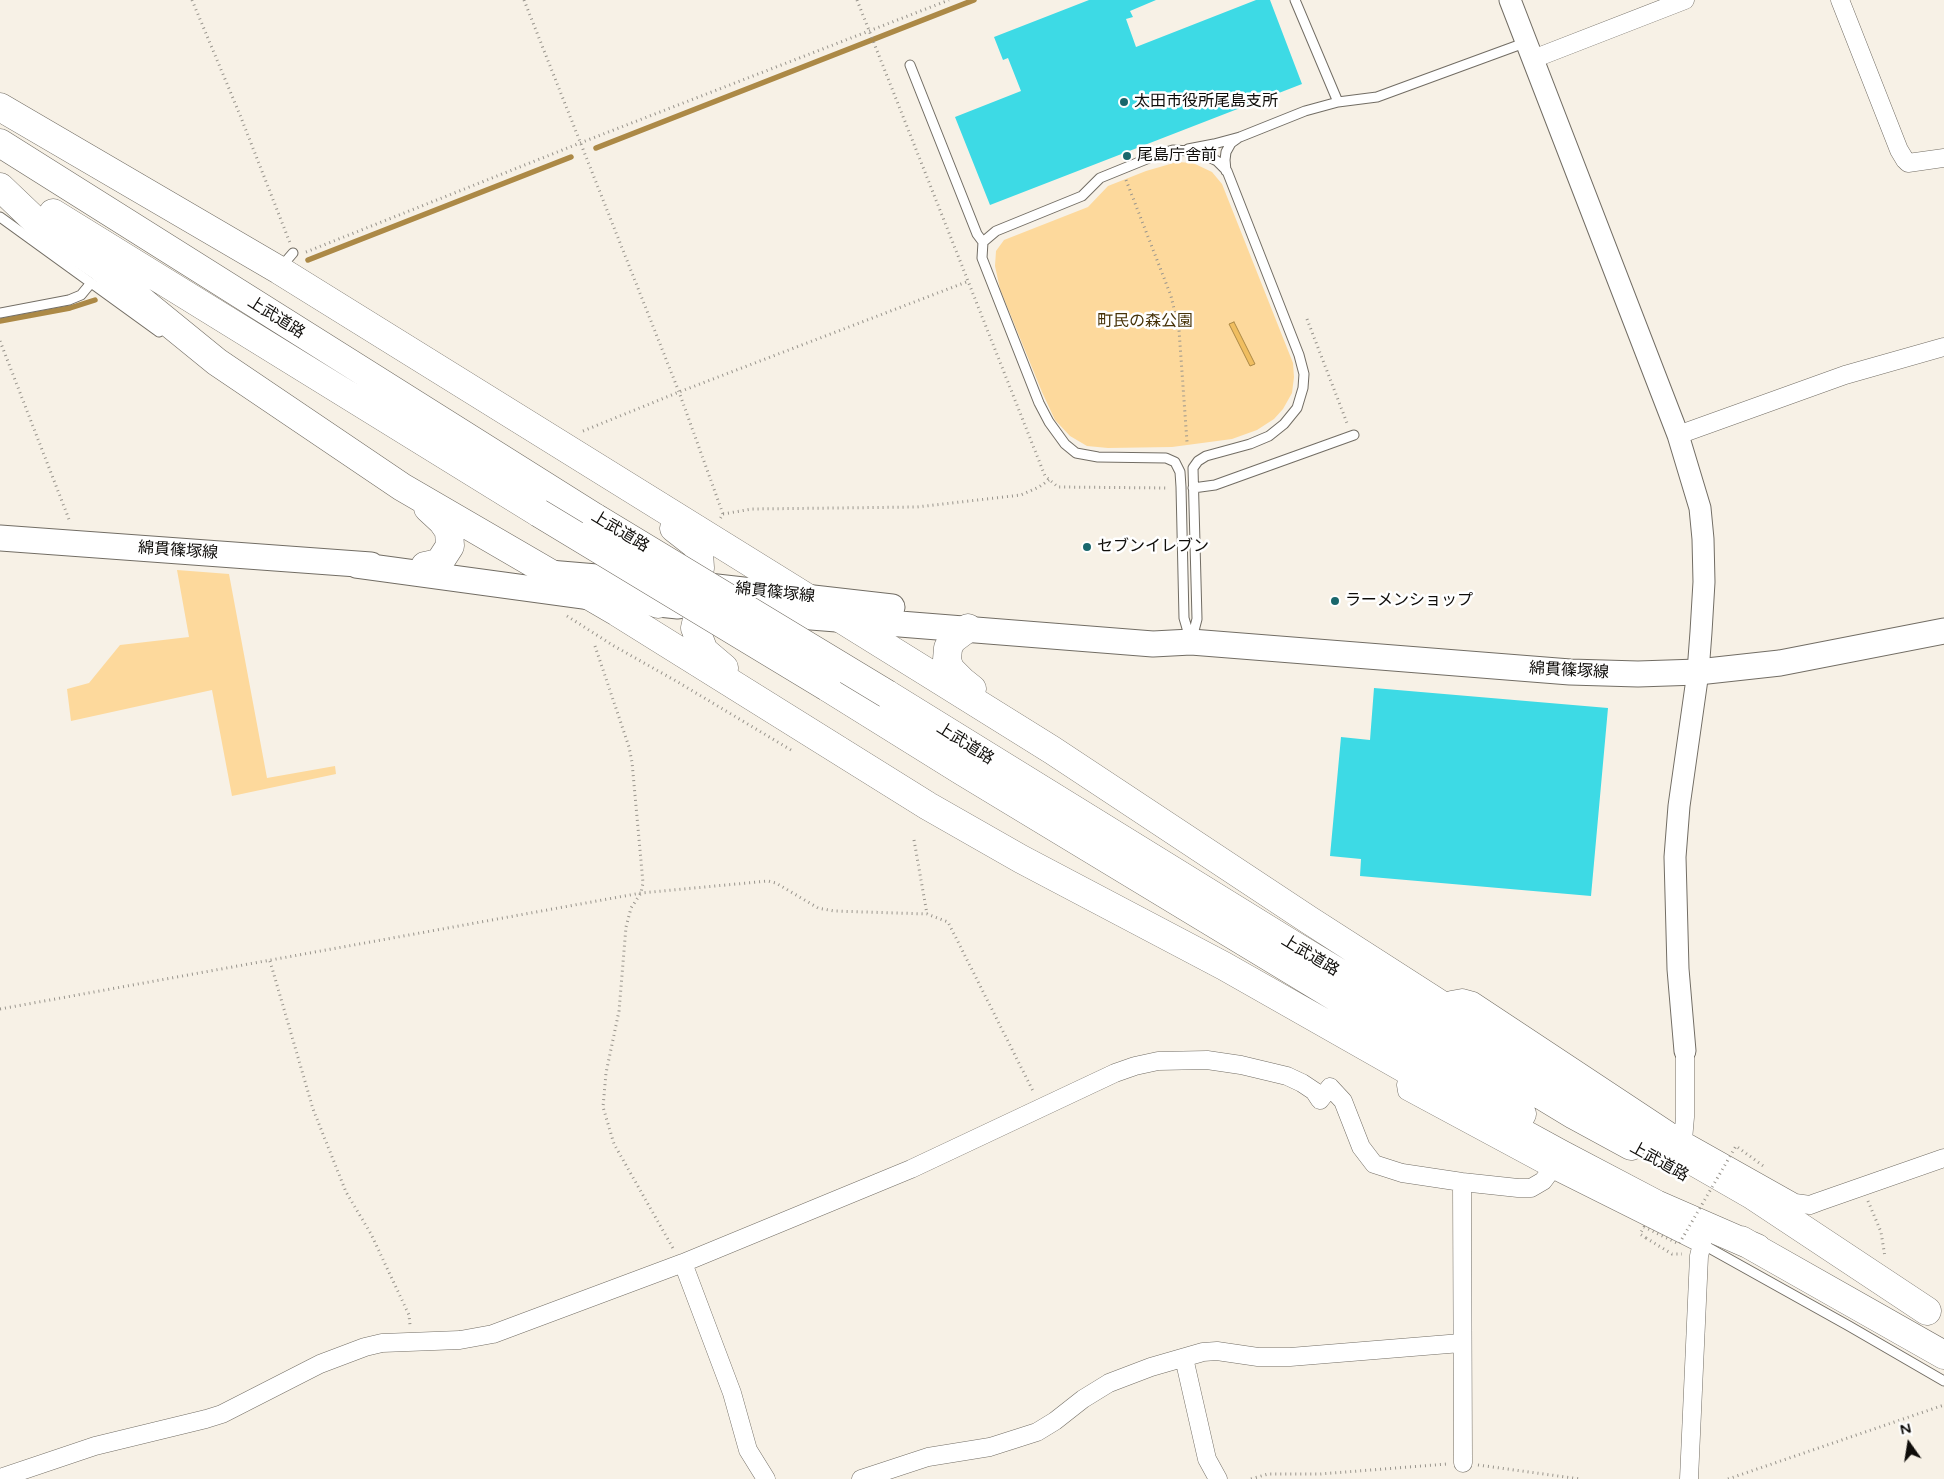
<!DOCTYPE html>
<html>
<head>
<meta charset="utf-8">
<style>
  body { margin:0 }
  #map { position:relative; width:1944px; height:1479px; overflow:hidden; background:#f7f1e6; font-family:"Varela Round",sans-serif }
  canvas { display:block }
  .north { position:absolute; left:1884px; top:1419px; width:50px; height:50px; -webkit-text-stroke:4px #fff; paint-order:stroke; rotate:347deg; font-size:14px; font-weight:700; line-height:20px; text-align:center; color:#0f0d0a }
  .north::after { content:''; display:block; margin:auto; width:18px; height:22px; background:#0f0d0a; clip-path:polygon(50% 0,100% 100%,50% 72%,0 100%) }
</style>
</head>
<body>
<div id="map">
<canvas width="1944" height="1479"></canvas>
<div class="north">N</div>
</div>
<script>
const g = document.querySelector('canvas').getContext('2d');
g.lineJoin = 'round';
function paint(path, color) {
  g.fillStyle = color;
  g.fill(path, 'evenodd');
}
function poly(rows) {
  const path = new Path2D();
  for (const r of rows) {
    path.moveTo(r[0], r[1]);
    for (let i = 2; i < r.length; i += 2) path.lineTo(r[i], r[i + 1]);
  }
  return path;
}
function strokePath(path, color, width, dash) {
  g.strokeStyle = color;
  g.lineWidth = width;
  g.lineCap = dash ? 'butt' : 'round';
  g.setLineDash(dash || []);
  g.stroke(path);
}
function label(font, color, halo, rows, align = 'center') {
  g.font = font + ' "Varela Round","Noto Sans JP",sans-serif';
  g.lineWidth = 5;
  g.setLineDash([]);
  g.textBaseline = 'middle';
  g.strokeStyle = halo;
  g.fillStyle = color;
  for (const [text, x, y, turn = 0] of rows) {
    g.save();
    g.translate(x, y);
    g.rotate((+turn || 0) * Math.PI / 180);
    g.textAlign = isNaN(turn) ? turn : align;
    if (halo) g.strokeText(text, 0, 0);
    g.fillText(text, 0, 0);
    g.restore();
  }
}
const green = poly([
  [1177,162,1193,163,1212,172,1222,184,1293,363,1294,377,1292,393,1283,409,1274,419,1257,430,1232,439,1172,447,1108,448,1087,446,1070,436,1055,420,1042,392,1000,289,995,266,996,251,1004,240,1088,207,1108,186,1146,171],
  [177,570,229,574,267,778,335,766,336,774,232,796,212,690,71,721,67,689,89,683,120,645,189,637]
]);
const water = poly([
  [1234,322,1255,364,1250,366,1229,324,1234,322]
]);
const stream = poly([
  [596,148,974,0],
  [308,260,571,157],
  [0,321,70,308,95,300]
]);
const building = poly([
  [1089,0,1156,0,1130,11,1133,17,1126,19,1136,47,1256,0,1270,0,1302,84,990,205,955,117,1021,91,1008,58,1003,60,994,37],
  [1374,688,1608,708,1591,896,1360,876,1361,859,1330,856,1341,737,1370,740]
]);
const path = poly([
  [192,0,240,115,290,243],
  [524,0,679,392,723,514,720,519],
  [857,0,1045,476,1058,487,1168,488],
  [1126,180,1171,296,1179,330,1187,442],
  [306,252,580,143,949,0],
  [1307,319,1347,423],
  [0,341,70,522],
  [583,431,679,392,969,281],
  [723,514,752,509,917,507,1021,495,1039,487,1049,480],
  [567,616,614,646,676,681,791,750],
  [595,646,629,747,632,762,643,883,641,893,631,908,626,927,619,1011,606,1073,603,1107,614,1144,674,1250],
  [914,840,927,914],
  [270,961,313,1109,346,1192,371,1234,409,1315,410,1325],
  [0,1009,641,893,768,881,776,883,818,908,834,911,927,914,948,922,1034,1093],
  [1868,1201,1881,1232,1885,1257],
  [1646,1238,1672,1254,1682,1254],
  [1478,1465,1580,1479],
  [1251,1479,1268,1474,1320,1474,1447,1464],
  [1728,1479,1944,1405]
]);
const service = poly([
  [1295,0,1338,102],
  [910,65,977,234,983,242],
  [1188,149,1214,144,1240,137,1305,111,1338,102,1377,97,1527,42],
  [1173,150,1191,151,1205,155,1217,161,1227,171,1299,355,1304,374,1303,388,1297,408,1284,424,1269,436,1250,444,1206,456,1198,461,1193,468,1197,619,1191,642,1184,618,1181,487,1180,472,1175,462,1166,458,1098,457,1076,453,1065,444,1049,422,1039,403,982,258,983,242,996,231,1082,196,1100,178,1159,154,1173,150],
  [1226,171,1225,160,1226,152,1231,143,1238,138],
  [0,217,159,332],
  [280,268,293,253],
  [0,313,69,300,81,295,91,283],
  [1193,488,1215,485,1354,435],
  [1702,1244,1849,1326,1944,1381]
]);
const minor = poly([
  [1840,0,1899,150,1905,160,1908,163,1944,158],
  [1533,59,1685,0],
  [1678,435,1845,375,1944,347],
  [1443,1005,1451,1000,1462,998,1473,1001,1683,1140,1795,1203,1810,1205,1818,1202,1944,1158],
  [1409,1071,1406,1085,1407,1091,1552,1169,1702,1244,1699,1256,1689,1479],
  [1683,1140,1685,1117,1685,1051],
  [1462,1182,1463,1463],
  [683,1263,732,1393,748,1450,766,1479],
  [1184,1358,1207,1459,1218,1479],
  [0,1478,95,1446,206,1419,222,1414,320,1364,365,1347,382,1343,460,1340,493,1334,683,1263,911,1169,1115,1073,1135,1066,1158,1061,1207,1060,1241,1065,1287,1076,1302,1083,1314,1091,1320,1100,1330,1087,1343,1101,1361,1147,1374,1164,1402,1173,1462,1182,1518,1188,1531,1188,1543,1181,1552,1169],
  [861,1479,928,1457,990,1447,1037,1432,1055,1421,1083,1399,1109,1383,1151,1367,1203,1352,1217,1351,1258,1357,1290,1357,1461,1343]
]);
const tertiary = poly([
  [1510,0,1678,435,1700,508,1703,539,1704,582,1701,632,1698,672,1679,806,1675,857,1678,969,1685,1051]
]);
const secondary = poly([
  [0,538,371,565],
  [356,565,591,597,678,606],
  [549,573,656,582],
  [708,586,892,607],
  [748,612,1153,644,1191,642,1570,672,1638,674,1698,672,1780,663,1944,631]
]);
const trunk = poly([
  [0,107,279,270,930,674,1052,750,1309,920,1611,1114,1752,1195,1927,1311],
  [0,143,596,518],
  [0,187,42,227,99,266,217,362,402,487,617,612,928,806,1021,859,1224,966,1409,1071,1561,1154,1656,1204,1757,1248],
  [53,213,539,513],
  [425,566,439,563,450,546,449,531,442,521,428,508],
  [719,597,702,608,698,615,695,628,704,651,724,668],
  [658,604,692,584,697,578,700,568,699,552,697,546,674,528],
  [968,628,952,640,948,648,947,660,950,669,962,681,972,689],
  [827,687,962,771,1410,1042,1522,1114],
  [887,694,1290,943,1574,1115,1631,1146],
  [1741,1240,1944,1355]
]);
const pathBridge = poly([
  [1646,1238,1640,1234,1644,1227,1679,1244,1736,1146,1766,1168]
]);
const trunkBridge = poly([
  [539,513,827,687],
  [596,518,887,694]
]);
const markers = [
  [1124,102,5,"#19676c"],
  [1127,156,5,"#19676c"],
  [1087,547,5,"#19676c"],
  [1335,601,5,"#19676c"]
];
const poiNames = [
  ["太田市役所尾島支所",1134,102],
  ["尾島庁舎前",1137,156],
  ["セブンイレブン",1097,547],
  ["ラーメンショップ",1345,601]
];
const streetNames = [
  ["上武道路",276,318,32],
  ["上武道路",620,532,31],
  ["綿貫篠塚線",178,551,4],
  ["綿貫篠塚線",775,593,6],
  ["綿貫篠塚線",1569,671,3],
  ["上武道路",965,744,32],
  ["上武道路",1310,956,31],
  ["上武道路",1659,1162,29]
];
const parkNames = [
  ["町民の森公園",1145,322]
];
paint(green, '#fdd99c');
paint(water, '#f0be60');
strokePath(water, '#ac8946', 1);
strokePath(stream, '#ac8946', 5.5);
paint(building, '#3ddae5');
strokePath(service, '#726d64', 11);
strokePath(minor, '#726d64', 19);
strokePath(tertiary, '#726d64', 23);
strokePath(secondary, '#726d64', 27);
strokePath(trunk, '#726d64', 29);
strokePath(path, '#98948c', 3, [1, 4]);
strokePath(service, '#fff', 9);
strokePath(minor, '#fff', 18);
strokePath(tertiary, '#fff', 21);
strokePath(secondary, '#fff', 25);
strokePath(trunk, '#fff', 28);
strokePath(trunkBridge, '#726d64', 29, []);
strokePath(pathBridge, '#98948c', 3, [1, 4]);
strokePath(trunkBridge, '#fff', 28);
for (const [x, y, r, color] of markers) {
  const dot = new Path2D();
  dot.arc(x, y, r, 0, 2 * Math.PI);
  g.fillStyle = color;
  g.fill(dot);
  strokePath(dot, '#fff', 2);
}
label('16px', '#0f0d0a', '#fff', poiNames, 'left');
label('16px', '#0f0d0a', '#fff', streetNames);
label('16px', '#463208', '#fff', parkNames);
</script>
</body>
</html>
